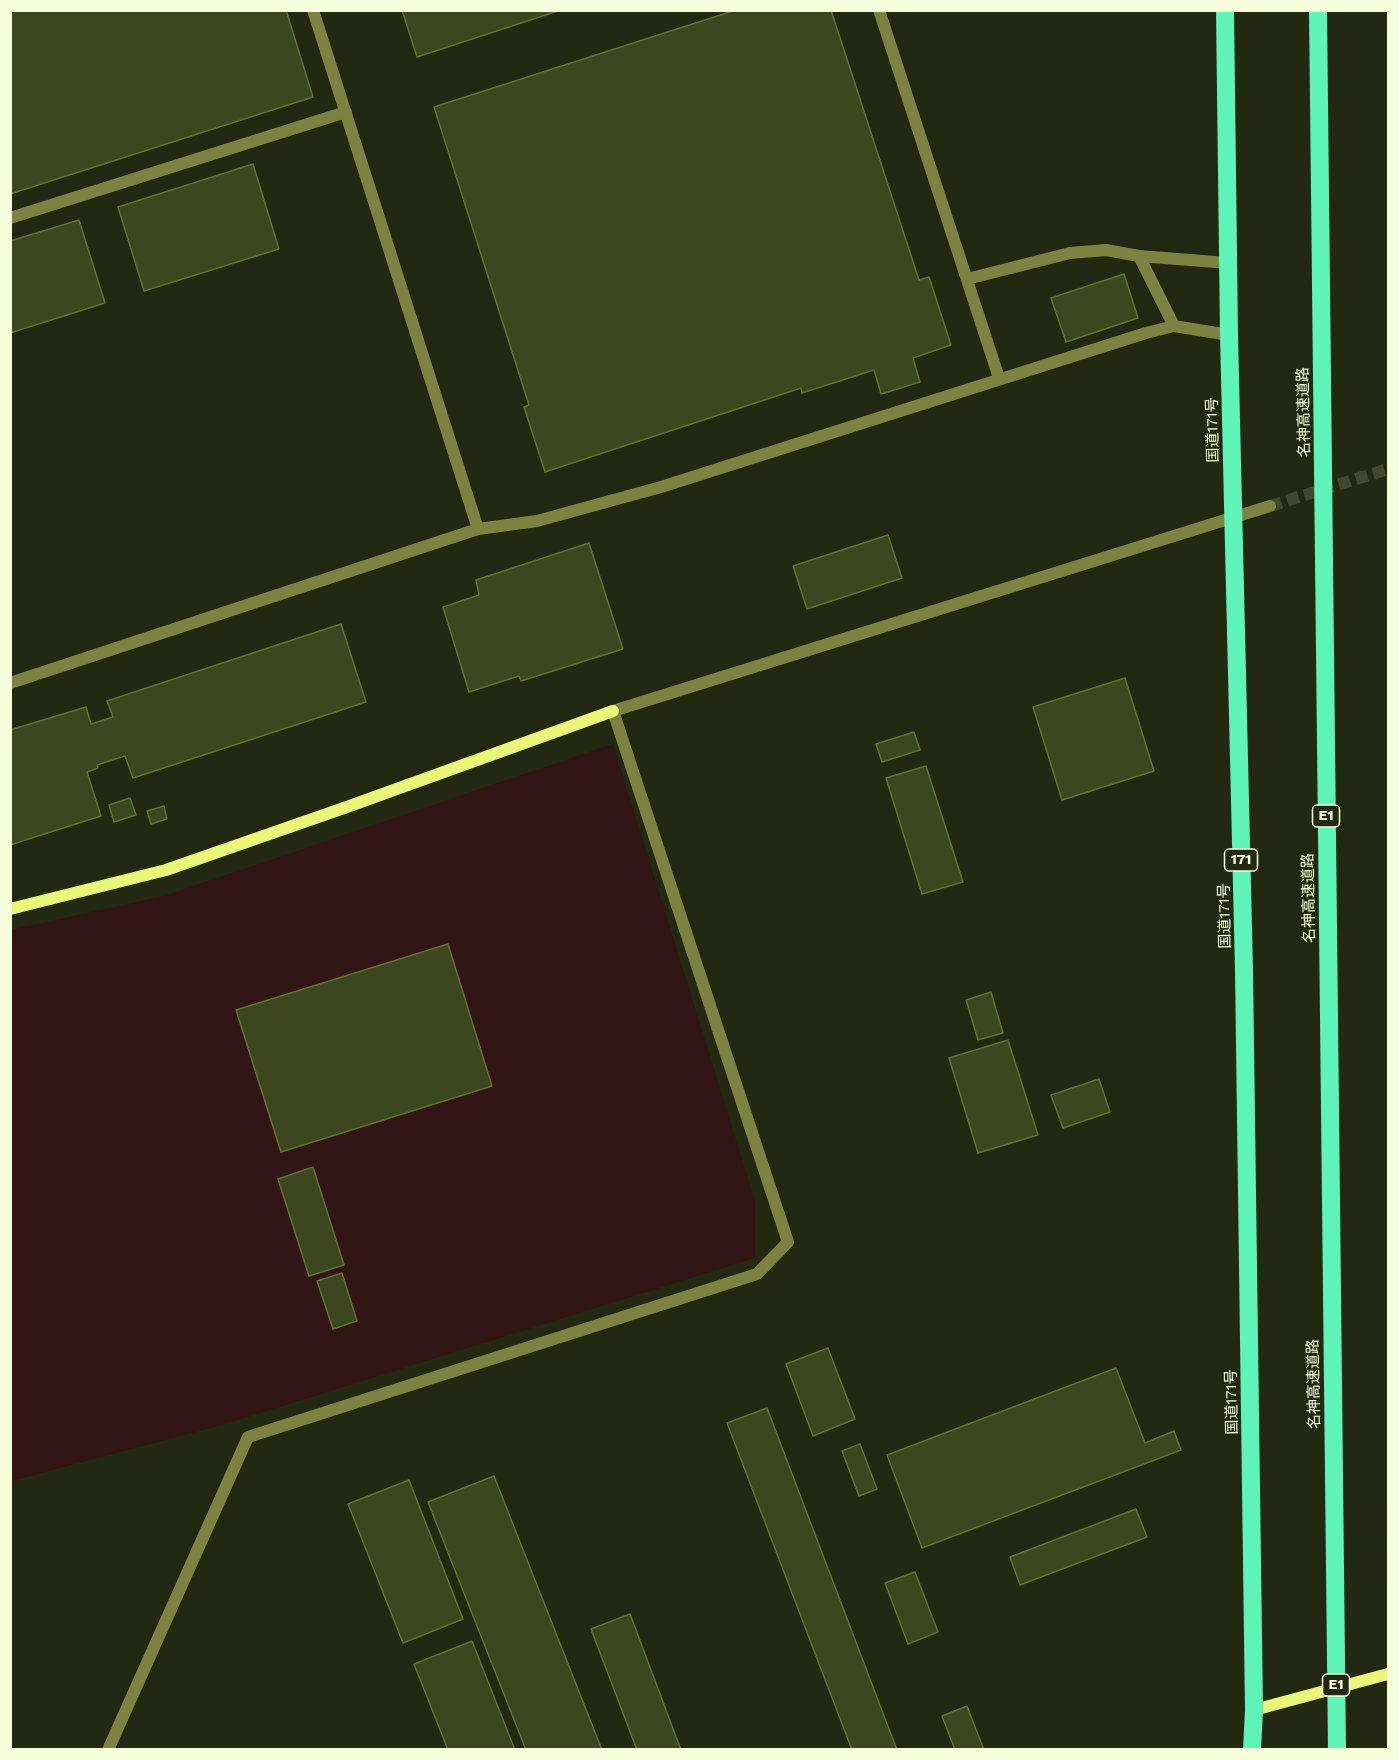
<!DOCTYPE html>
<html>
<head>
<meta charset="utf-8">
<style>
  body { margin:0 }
  #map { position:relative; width:1399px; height:1760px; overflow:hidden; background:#222812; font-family:"Work Sans",sans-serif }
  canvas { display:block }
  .frame { position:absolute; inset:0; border:12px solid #f6fddb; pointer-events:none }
</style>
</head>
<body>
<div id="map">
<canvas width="1399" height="1760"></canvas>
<div class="frame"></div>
</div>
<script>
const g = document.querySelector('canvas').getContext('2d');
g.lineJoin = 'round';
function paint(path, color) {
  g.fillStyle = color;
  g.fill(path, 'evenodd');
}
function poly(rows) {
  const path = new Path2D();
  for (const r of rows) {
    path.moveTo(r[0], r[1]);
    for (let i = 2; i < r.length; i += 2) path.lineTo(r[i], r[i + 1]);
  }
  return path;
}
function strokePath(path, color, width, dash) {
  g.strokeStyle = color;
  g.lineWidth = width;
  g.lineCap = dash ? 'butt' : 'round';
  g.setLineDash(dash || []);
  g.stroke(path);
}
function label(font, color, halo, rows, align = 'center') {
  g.font = font + ' "Work Sans","Noto Sans JP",sans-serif';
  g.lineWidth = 4.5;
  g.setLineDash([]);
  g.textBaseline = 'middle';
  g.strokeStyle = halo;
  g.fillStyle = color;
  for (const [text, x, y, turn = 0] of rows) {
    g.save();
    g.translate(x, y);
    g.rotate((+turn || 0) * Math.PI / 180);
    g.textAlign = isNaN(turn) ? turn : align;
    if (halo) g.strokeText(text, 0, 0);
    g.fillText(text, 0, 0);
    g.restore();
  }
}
const green = poly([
  [613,744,755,1201,755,1258,222,1425,11,1481,11,930,164,896]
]);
const building = poly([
  [10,10,286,10,313,97,10,194,10,10],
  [402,10,561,10,417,57,402,10],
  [736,10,831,10,919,280,929,277,951,345,913,358,920,382,881,394,874,370,802,393,801,388,545,472,524,407,529,405,434,107,736,10],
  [253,164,279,249,144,291,118,207,253,164],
  [79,220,105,303,10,333,10,241,79,220],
  [1124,274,1138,318,1066,342,1051,298,1124,274],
  [888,535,902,578,807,609,793,566,888,535],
  [589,543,623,649,521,681,519,676,469,692,443,607,479,595,476,580,589,543],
  [341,624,366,702,133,778,125,756,97,765,98,768,87,772,101,816,10,845,10,730,86,707,91,724,113,717,107,701,341,624],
  [1125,678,1154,771,1062,800,1033,707,1125,678],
  [914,732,920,750,882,762,876,744,914,732],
  [926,766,963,882,922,894,886,778,926,766],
  [130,798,136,815,114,822,109,805,130,798],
  [164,806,167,819,151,824,147,811,164,806],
  [448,944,492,1086,281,1152,236,1010,448,944],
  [991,992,1003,1033,978,1040,966,1000,991,992],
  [1008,1040,1038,1135,978,1153,949,1058,1008,1040],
  [1099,1079,1110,1112,1063,1128,1051,1095,1099,1079],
  [313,1167,344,1265,309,1276,278,1179,313,1167],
  [342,1273,357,1321,333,1329,317,1281,342,1273],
  [828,1348,855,1419,813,1436,786,1364,828,1348],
  [1116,1368,1145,1443,1174,1431,1181,1450,922,1548,887,1455,1116,1368],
  [767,1408,897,1750,852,1750,727,1423,767,1408],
  [860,1444,877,1489,859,1496,842,1451,860,1444],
  [494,1476,602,1750,526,1750,428,1502,494,1476],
  [409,1480,463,1619,403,1643,348,1504,409,1480],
  [1136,1509,1147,1537,1020,1585,1010,1557,1136,1509],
  [915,1572,938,1632,908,1644,885,1583,915,1572],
  [630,1614,681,1750,637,1750,591,1629,630,1614],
  [472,1641,515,1750,448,1750,414,1664,472,1641],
  [967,1706,984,1750,955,1750,942,1716,967,1706]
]);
const streetTunnel = poly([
  [1270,506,1388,469]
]);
const lane = poly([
  [313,10,478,529],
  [879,10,999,378],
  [10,218,346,112],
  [1139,256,1174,326],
  [967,279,1070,253,1106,250,1139,256,1228,263],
  [10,683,478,529,537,521,661,487,1146,333,1174,326,1229,335]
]);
const street = poly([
  [108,1750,248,1437,757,1274,788,1242,613,711,1270,506]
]);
const secondary = poly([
  [10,909,166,870,344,808,613,711],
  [1254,1710,1388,1674]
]);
const highway = poly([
  [1225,10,1229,335,1244,970,1254,1710,1252,1750],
  [1318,10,1337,1750]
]);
const shields = [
  [1326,816,27],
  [1241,860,33],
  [1336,1685,27]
];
const shieldNames = [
  ["E1",1326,816],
  ["171",1241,860],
  ["E1",1336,1685]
];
const streetNames = [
  ["名神高速道路",1304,412,-91],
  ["国道171号",1213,430,-91],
  ["名神高速道路",1309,898,-91],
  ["国道171号",1225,916,-91],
  ["名神高速道路",1314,1384,-91],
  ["国道171号",1232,1402,-91]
];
paint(green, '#311615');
paint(building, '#3c471f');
strokePath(building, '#607233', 1.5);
strokePath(streetTunnel, '#424830', 12, [12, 6]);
strokePath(lane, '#7c8340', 12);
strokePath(street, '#7c8340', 12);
strokePath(secondary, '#e9f678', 12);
strokePath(highway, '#5ef4b8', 18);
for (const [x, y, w] of shields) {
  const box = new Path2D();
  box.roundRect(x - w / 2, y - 11, w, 22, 4.5);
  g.fillStyle = '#222812';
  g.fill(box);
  strokePath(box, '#f6fddb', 1.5);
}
label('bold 14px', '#f6fddb', null, shieldNames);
label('15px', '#f6fddb', '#222812', streetNames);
</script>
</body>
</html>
